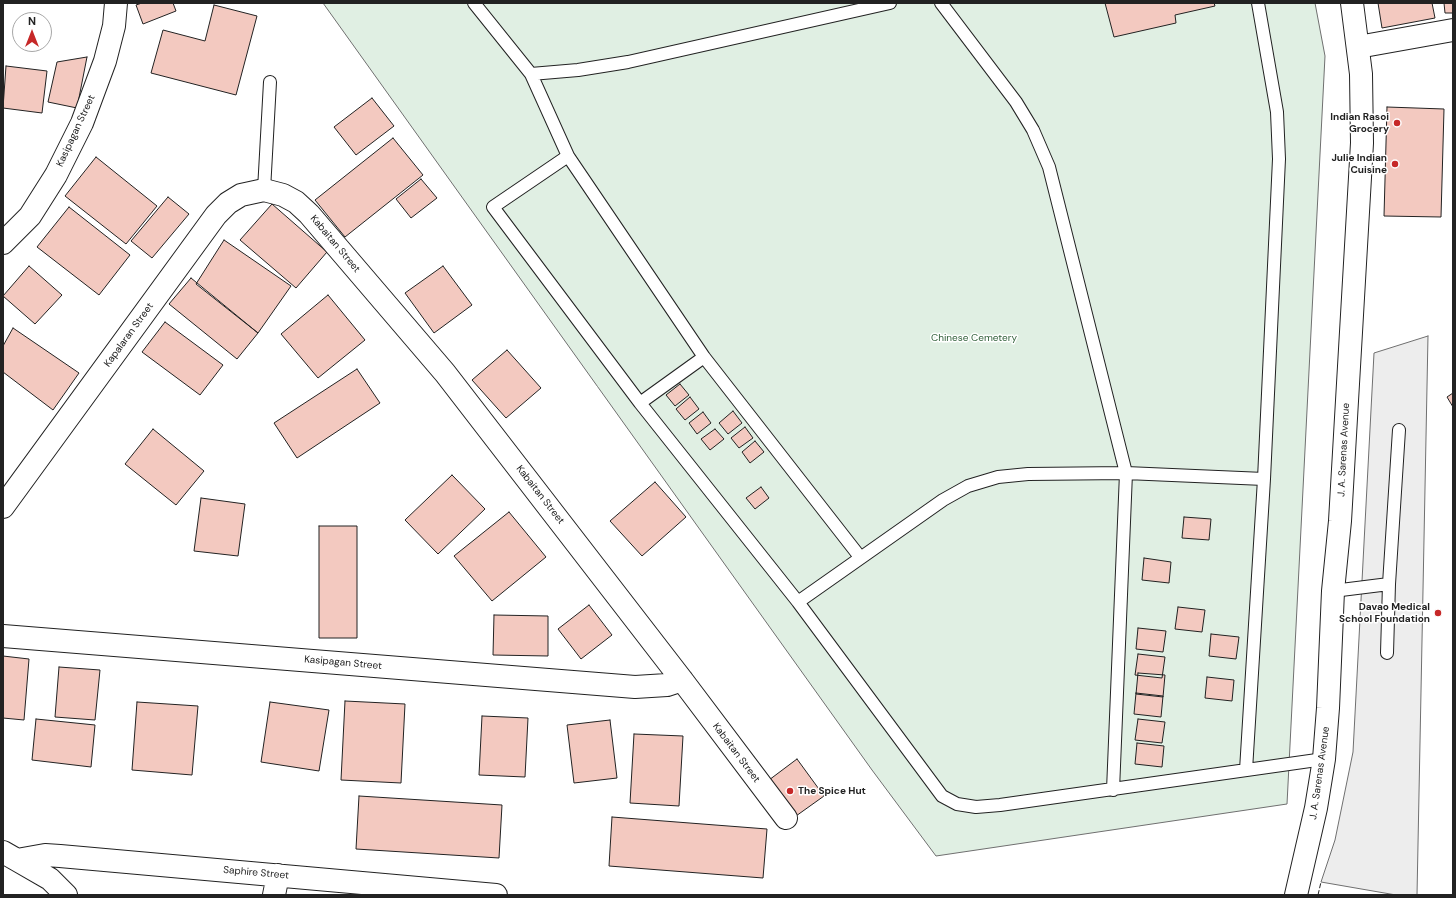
<!DOCTYPE html>
<html>
<head>
<meta charset="utf-8">
<style>
  body { margin:0 }
  #map { position:relative; width:1456px; height:898px; overflow:hidden; background:#fff; font-family:"DM Sans",sans-serif }
  canvas { display:block }
  .frame { position:absolute; inset:0; border:4px solid #222; pointer-events:none }
  .north { position:absolute; left:12px; top:12px; width:40px; height:40px; box-sizing:border-box; background:#fff; border:1px solid #a7a7a7; border-radius:50%; rotate:0deg; font-size:11px; font-weight:700; line-height:16px; text-align:center; color:#222 }
  .north::after { content:''; display:block; margin:auto; width:14px; height:18px; background:#c62828; clip-path:polygon(50% 0,100% 100%,50% 72%,0 100%) }
</style>
</head>
<body>
<div id="map">
<canvas width="1456" height="898"></canvas>
<div class="frame"></div>
<div class="north">N</div>
</div>
<script>
const g = document.querySelector('canvas').getContext('2d');
g.lineJoin = 'round';
function paint(path, color) {
  g.fillStyle = color;
  g.fill(path, 'evenodd');
}
function poly(rows) {
  const path = new Path2D();
  for (const r of rows) {
    path.moveTo(r[0], r[1]);
    for (let i = 2; i < r.length; i += 2) path.lineTo(r[i], r[i + 1]);
  }
  return path;
}
function strokePath(path, color, width, dash) {
  g.strokeStyle = color;
  g.lineWidth = width;
  g.lineCap = dash ? 'butt' : 'round';
  g.setLineDash(dash || []);
  g.stroke(path);
}
function label(font, color, halo, rows, align = 'center') {
  g.font = font + ' "DM Sans",sans-serif';
  g.lineWidth = 3;
  g.setLineDash([]);
  g.textBaseline = 'middle';
  g.strokeStyle = halo;
  g.fillStyle = color;
  for (const [text, x, y, turn = 0] of rows) {
    g.save();
    g.translate(x, y);
    g.rotate((+turn || 0) * Math.PI / 180);
    g.textAlign = isNaN(turn) ? turn : align;
    if (halo) g.strokeText(text, 0, 0);
    g.fillText(text, 0, 0);
    g.restore();
  }
}
const green = poly([
  [323,3,1315,3,1325,56,1287,804,936,856,872,770,323,3]
]);
const parking = poly([
  [1428,336,1417,895,1396,895,1321,882,1335,840,1353,752,1374,353,1428,336]
]);
const building = poly([
  [142,3,173,3,176,11,143,24,136,5,142,3],
  [1105,3,1214,3,1215,6,1175,15,1176,23,1114,37,1105,3],
  [1378,3,1432,3,1435,18,1382,28,1378,3],
  [1444,3,1453,3,1453,13,1445,13,1444,3],
  [214,5,257,16,236,95,151,73,163,30,205,41,214,5],
  [87,57,77,108,48,102,57,62,87,57],
  [6,66,47,71,42,113,3,108,6,66],
  [372,98,394,126,356,155,334,127,372,98],
  [1387,107,1444,109,1441,217,1384,216,1387,107],
  [393,138,423,175,345,237,315,200,393,138],
  [96,157,157,206,126,244,65,196,96,157],
  [421,179,437,198,411,218,396,199,421,179],
  [168,197,189,214,152,258,131,241,168,197],
  [272,204,327,252,296,288,240,240,272,204],
  [69,207,130,255,99,295,37,247,69,207],
  [224,240,291,286,258,333,196,284,224,240],
  [29,266,62,295,35,324,3,296,29,266],
  [443,266,472,305,434,333,405,293,443,266],
  [191,278,258,333,237,359,169,304,191,278],
  [328,295,365,340,318,378,281,334,328,295],
  [165,322,223,365,200,395,142,352,165,322],
  [13,328,79,373,53,410,3,372,3,346,13,328],
  [507,350,541,388,506,418,472,380,507,350],
  [357,369,380,403,297,458,274,423,357,369],
  [680,384,689,395,675,406,666,395,680,384],
  [1453,393,1453,407,1447,397,1453,393],
  [690,397,699,409,685,420,676,409,690,397],
  [733,411,742,423,728,434,719,423,733,411],
  [703,412,711,423,697,434,689,423,703,412],
  [745,427,753,438,739,448,731,438,745,427],
  [153,429,204,471,176,505,125,464,153,429],
  [715,429,724,439,710,450,701,439,715,429],
  [755,441,764,452,750,463,742,452,755,441],
  [452,475,485,509,438,554,405,520,452,475],
  [655,482,686,517,642,556,610,521,655,482],
  [761,487,769,498,755,509,746,498,761,487],
  [201,498,245,504,238,556,194,551,201,498],
  [509,512,546,557,492,601,454,556,509,512],
  [1184,517,1211,519,1209,540,1182,538,1184,517],
  [319,526,357,526,357,638,319,638,319,526],
  [1144,558,1171,562,1169,583,1142,580,1144,558],
  [589,605,612,635,581,659,558,629,589,605],
  [1178,607,1205,610,1202,632,1175,629,1178,607],
  [494,615,548,616,548,656,493,655,494,615],
  [1138,628,1166,631,1163,652,1136,649,1138,628],
  [1211,634,1239,637,1236,659,1209,656,1211,634],
  [1138,654,1165,657,1162,678,1135,675,1138,654],
  [3,656,29,659,24,720,3,718,3,656],
  [59,667,100,670,95,720,55,717,59,667],
  [1138,673,1165,675,1163,697,1136,694,1138,673],
  [1207,677,1234,680,1232,701,1205,698,1207,677],
  [1136,693,1163,696,1161,717,1134,714,1136,693],
  [345,701,405,704,401,783,341,780,345,701],
  [137,702,198,706,192,775,132,770,137,702],
  [270,702,329,710,319,771,261,762,270,702],
  [482,716,528,718,525,777,479,775,482,716],
  [36,719,95,725,91,767,32,760,36,719],
  [1138,719,1165,722,1162,743,1135,740,1138,719],
  [610,720,617,778,574,783,567,725,610,720],
  [634,734,683,736,679,806,630,803,634,734],
  [1137,743,1164,746,1162,767,1135,764,1137,743],
  [797,759,824,796,796,816,769,780,797,759],
  [359,796,502,805,499,858,356,849,359,796],
  [612,817,767,829,763,878,609,866,612,817]
]);
const lane = poly([
  [474,3,531,74,568,156,704,357,860,557],
  [941,3,1016,102,1033,130,1049,167,1126,473,1113,790],
  [531,74,578,70,628,62,890,3],
  [568,156,493,207,640,403,798,602,942,796,957,804,976,807,1000,805,1324,759],
  [264,190,270,82],
  [640,403,704,357],
  [1333,591,1389,584,1399,430],
  [798,602,943,500,968,486,998,477,1028,474,1126,473,1264,479],
  [1387,653,1389,584],
  [1246,770,1264,479,1279,159,1277,112,1258,3]
]);
const street = poly([
  [1358,47,1453,30],
  [3,243,30,216,56,175,82,123,105,61,114,26,116,3],
  [3,507,216,215,228,203,241,195,264,190,283,195,296,202,309,214,445,373,682,680,786,818],
  [3,636,635,687,667,685,682,680],
  [3,852,50,879,66,895],
  [17,860,45,855,60,856,496,895],
  [274,895,278,875]
]);
const secondary = poly([
  [1296,895,1316,808,1324,759,1328,708,1333,591,1340,521,1362,143,1361,74,1352,3]
]);
const fence = poly([
  [1318,895,1321,882]
]);
const markers = [
  [1397,123,4,"#c62828"],
  [1395,164,4,"#c62828"],
  [1438,613,4,"#c62828"],
  [790,791,4,"#c62828"]
];
const poiNames = [
  ["Indian Rasoi",1389,117],
  ["Grocery",1389,129],
  ["Julie Indian",1387,158],
  ["Cuisine",1387,170],
  ["Davao Medical",1430,607],
  ["School Foundation",1430,619],
  ["The Spice Hut",798,791,"left"]
];
const streetNames = [
  ["Kasipagan Street",76,131,-65],
  ["Kabaitan Street",335,244,50],
  ["Kapalaran Street",129,335,-54],
  ["J. A. Sarenas Avenue",1344,450,-87],
  ["Kabaitan Street",540,495,52],
  ["Kasipagan Street",343,663,5],
  ["Kabaitan Street",736,753,53],
  ["J. A. Sarenas Avenue",1320,773,-82],
  ["Saphire Street",256,873,5]
];
const parkNames = [
  ["Chinese Cemetery",974,338]
];
paint(green, '#e0efe3');
strokePath(green, '#6f6f6f', 1);
paint(parking, '#ededed');
strokePath(parking, '#6f6f6f', 1);
paint(building, '#f3c9c0');
strokePath(building, '#222', 1);
strokePath(lane, '#222', 14);
strokePath(street, '#222', 24);
strokePath(secondary, '#222', 24);
strokePath(lane, '#fff', 12);
strokePath(street, '#fff', 22);
strokePath(secondary, '#fff', 22);
strokePath(fence, '#222', 1, [5, 2]);
for (const [x, y, r, color] of markers) {
  const dot = new Path2D();
  dot.arc(x, y, r, 0, 2 * Math.PI);
  g.fillStyle = color;
  g.fill(dot);
  strokePath(dot, '#fff', 1.5);
}
label('bold 10px', '#222', '#fff', poiNames, 'right');
label('10px', '#222', '#fff', streetNames);
label('10px', '#2f5e38', '#fff', parkNames);
</script>
</body>
</html>
